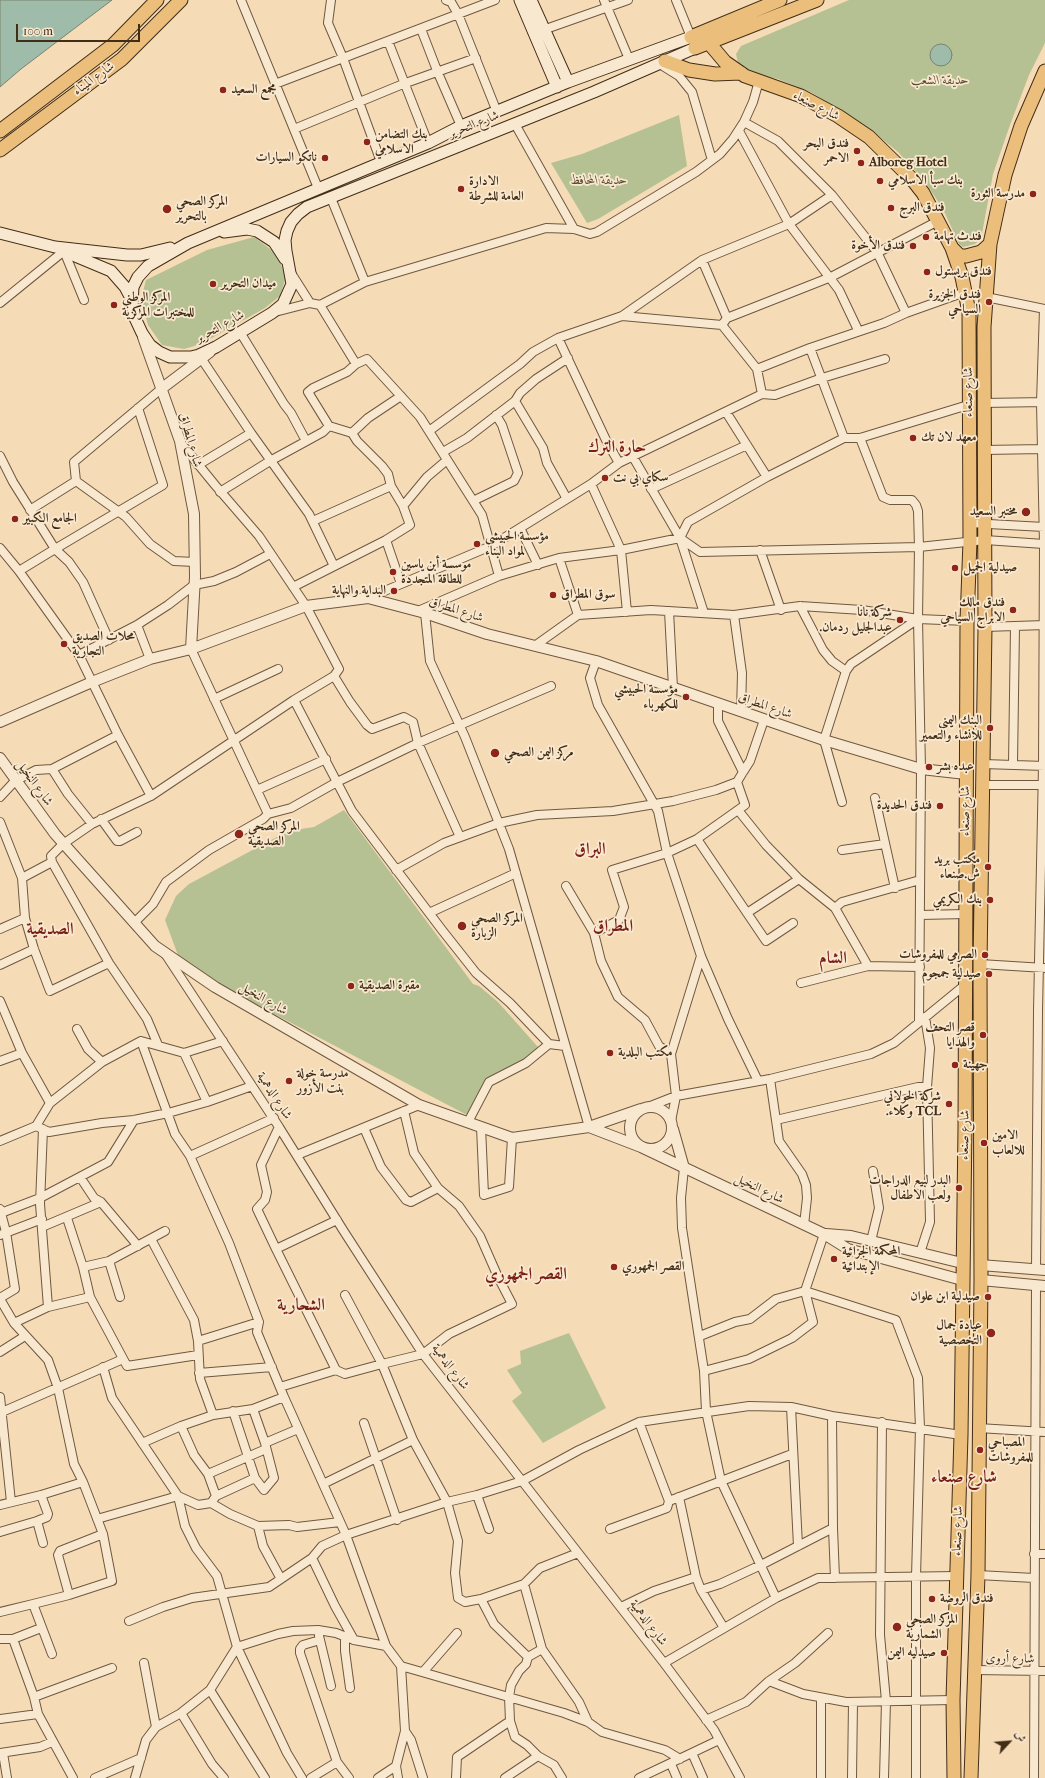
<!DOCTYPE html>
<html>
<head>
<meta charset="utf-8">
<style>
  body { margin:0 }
  #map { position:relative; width:1045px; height:1778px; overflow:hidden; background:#f6dbb7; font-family:"IM FELL French Canon",Amiri,serif }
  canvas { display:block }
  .north { position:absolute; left:989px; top:1722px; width:40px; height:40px; -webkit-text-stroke:3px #f9e8d0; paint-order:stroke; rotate:64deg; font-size:11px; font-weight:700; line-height:16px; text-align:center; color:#422d17 }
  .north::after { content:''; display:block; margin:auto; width:14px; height:18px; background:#422d17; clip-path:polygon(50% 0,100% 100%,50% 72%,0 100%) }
  .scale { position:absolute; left:16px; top:24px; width:124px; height:18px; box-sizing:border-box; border:2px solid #422d17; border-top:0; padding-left:5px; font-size:12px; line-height:14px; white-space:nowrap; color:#422d17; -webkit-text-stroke:3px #f9e8d0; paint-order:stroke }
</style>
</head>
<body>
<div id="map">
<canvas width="1045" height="1778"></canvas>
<div class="north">ش</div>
<div class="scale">100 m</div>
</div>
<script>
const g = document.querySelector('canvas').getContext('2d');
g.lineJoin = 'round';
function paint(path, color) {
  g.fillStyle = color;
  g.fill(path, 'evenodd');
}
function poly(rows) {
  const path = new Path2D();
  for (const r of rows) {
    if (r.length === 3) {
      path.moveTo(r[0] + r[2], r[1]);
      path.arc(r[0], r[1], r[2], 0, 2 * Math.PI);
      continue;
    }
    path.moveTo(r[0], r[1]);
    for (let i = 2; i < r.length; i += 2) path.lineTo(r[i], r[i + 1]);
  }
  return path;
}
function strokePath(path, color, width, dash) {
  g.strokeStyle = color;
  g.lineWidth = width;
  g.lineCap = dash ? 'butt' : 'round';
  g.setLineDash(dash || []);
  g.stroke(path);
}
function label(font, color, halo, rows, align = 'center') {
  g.font = font + ' "IM FELL French Canon",Amiri,serif';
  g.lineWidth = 3.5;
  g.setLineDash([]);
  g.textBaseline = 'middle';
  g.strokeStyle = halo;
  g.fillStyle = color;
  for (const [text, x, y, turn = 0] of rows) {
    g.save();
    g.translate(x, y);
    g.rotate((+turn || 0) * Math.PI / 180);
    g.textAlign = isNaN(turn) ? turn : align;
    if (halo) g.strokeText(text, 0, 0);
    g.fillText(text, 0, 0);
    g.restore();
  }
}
const green = poly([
  [849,0,1045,0,1045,43,1029,75,1010,125,993,174,981,239,975,244,963,247,959,244,943,209,923,179,898,152,871,130,812,93,778,79,748,72,739,67,736,54,741,46],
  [679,115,687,166,598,219,587,223,551,163,582,154],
  [254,237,273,251,280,262,286,277,280,296,265,308,201,344,184,349,162,345,148,325,141,299,146,280,207,250],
  [344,810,473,984,479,986,498,1002,538,1047,536,1060,491,1081,467,1115,213,982,179,958,165,920,176,896,189,884,288,831,314,827],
  [569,1333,606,1408,543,1443,512,1401,522,1393,507,1370,521,1364,520,1351]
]);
const water = poly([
  [0,0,112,0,21,69,0,87,0,0],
  [941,55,11]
]);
const minor = poly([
  [241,0,318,188],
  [331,0,328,23,343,58,381,162],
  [446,0,451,2,458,14,497,112],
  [604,0,629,59],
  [676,0,691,37],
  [421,29,438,73,461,126],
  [543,30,628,0],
  [388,41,428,143],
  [663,66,679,76,692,92,712,160],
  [275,84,495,0],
  [744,122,778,141,832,195,877,252,906,313],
  [515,124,574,229],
  [294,129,403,84,476,58],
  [739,131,789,224,839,290,858,330],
  [331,198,365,282],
  [702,260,727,318],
  [986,297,1045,309],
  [0,303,64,251,84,300],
  [310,303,320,305,356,364,367,359,420,417,482,515,499,576],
  [320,305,365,282,546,228,574,229,590,234,597,232,696,172,720,154,733,139,744,122,753,102,759,81],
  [275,312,310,303,291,273],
  [622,316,722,325,727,318,831,277,938,221],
  [722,325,757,369],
  [240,332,284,404,291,413,306,441],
  [558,338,606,440,619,463],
  [810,348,844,438],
  [356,364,347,372,313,388,308,392,329,426,352,433,357,441,382,466,388,474,391,486,403,506],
  [161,389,74,462,76,481,126,517,150,544,174,561,195,562],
  [762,394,775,395,822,378,885,359],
  [515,401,543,448,547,463,567,499],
  [983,403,1045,402],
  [726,412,767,477],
  [429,431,520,364,533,352,558,338,622,316,702,260,789,224,832,195],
  [251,433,309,514,334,566],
  [352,433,368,418,401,396],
  [860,438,883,497,890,500,912,500,916,505,918,511,919,547,918,619,921,769,919,1021],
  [984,450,1043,449],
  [443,452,467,438,515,401,520,393,536,379,568,358],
  [0,456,13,482,55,549,19,571],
  [633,457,680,538,704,613],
  [198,465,251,433,199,355],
  [591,484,621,550,627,612],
  [651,489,747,445],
  [220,492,270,461,323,432,329,426],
  [473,501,514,481,518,473,502,425,496,415],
  [30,510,76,481],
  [313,521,391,486],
  [970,523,1044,527],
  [520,528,538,565],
  [680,538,688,522,767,477,844,438,860,438,968,405],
  [386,540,401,584],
  [0,548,19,571,79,655,118,735,151,796],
  [760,550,781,610],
  [559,558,578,615],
  [293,587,386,540,410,525,403,506,427,477,447,460],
  [368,598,491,546,591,484,619,463,762,394,757,369,810,348,884,323,906,313,965,292],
  [800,606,823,650,832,661,846,671],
  [418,611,499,576,559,558,621,550,680,538,700,552,919,547,985,540,1044,544],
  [669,611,673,688],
  [425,613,430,661,465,737,509,849,589,1127],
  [734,615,742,673,741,712],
  [137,625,150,659],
  [985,627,1045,625],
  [109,640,83,582,69,562,55,549,163,485,138,408],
  [536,645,578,615,651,610,734,615,800,606,862,610,918,619,967,621],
  [79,655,137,625,168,605,194,585,214,581,236,572,270,554],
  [596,661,590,678,598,705,658,811,667,853,701,956,728,1019,758,1081],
  [334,676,350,702,367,725,372,729,404,717,413,722,418,743,460,837],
  [214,699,278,669],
  [294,700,352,811,442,930,476,973,510,1003,549,1044,565,1046],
  [983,764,1045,766],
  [1013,764,1015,626],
  [52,769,68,794,92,824],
  [743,772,750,761,764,720],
  [983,785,1045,785],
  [257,790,326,759],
  [0,797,15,781,36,770,52,769,118,735],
  [875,798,895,888],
  [842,802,824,740,846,671,851,664,918,619],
  [738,810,766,845,799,879,835,908,868,966],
  [268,814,291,808,337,782,418,743,551,686],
  [101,819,117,841,120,841,137,832],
  [0,822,22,878,25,918,34,949,50,991,109,963],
  [697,839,766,941,793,923],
  [842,850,885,844],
  [396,870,444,843,499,823,537,815,613,811,673,801,716,790,737,782],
  [22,878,52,862],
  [566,886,594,933,601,961,618,997,645,1020,659,1046,671,1054],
  [835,908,842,902,920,880],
  [429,913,516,873],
  [747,913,799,879],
  [920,915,966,914],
  [134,923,153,904,166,882,209,850,263,819,268,814,191,649],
  [0,929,25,918],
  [594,933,619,920,624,907,612,870,667,853,697,839,745,805,737,782,743,772,718,721,718,704],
  [166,955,279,1127,343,1230,423,1354,664,1663,714,1730,740,1778],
  [980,964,1045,968],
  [0,965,34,949],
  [801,983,868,966,920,967],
  [0,1001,22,1053,50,1103,36,1126,0,1141],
  [77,1029,88,1049,102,1062],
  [141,1041,175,1134,190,1156,229,1243,259,1322,257,1332,284,1397,346,1535,386,1646,401,1666,405,1731,396,1766,398,1778],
  [158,1045,147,1019,109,963,52,862,51,856,63,844,92,824,151,796,294,700,334,676,339,669,306,606,259,536,215,485,180,442],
  [184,1053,207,1102],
  [0,1061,22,1053],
  [770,1079,779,1141,802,1174,806,1185,807,1198,804,1225],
  [50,1103,102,1062,141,1041,184,1053,223,1041],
  [648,1107,676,1096,770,1079,871,1054,894,1043,966,984],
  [404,1111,414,1153,438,1188,459,1206,480,1236,498,1277,512,1304,449,1334,423,1354,382,1364,413,1440,447,1502,458,1541,455,1573,458,1598,465,1602,481,1599,524,1584,540,1568,578,1553],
  [776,1120,918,1087,927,1087],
  [671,1121,676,1096,671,1054,701,956],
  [468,1122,489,1082,526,1063,549,1044],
  [36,1126,49,1132,102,1123,134,1120,168,1113,207,1102,252,1086],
  [481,1127,484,1195,509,1187,512,1138],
  [364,1128,381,1167,406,1200,411,1202,438,1188],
  [297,1155,419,1105],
  [190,1156,274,1118],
  [684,1168,681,1198,682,1228,704,1371,706,1411,721,1481,776,1598],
  [80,1177,94,1198,101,1202,138,1246],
  [1,1213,40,1198,108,1162,134,1120],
  [67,1218,83,1267,90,1297,127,1366,198,1355],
  [42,1227,101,1202],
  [0,1235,42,1219],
  [151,1239,194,1320,198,1341],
  [871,1241,879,1208,873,1171],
  [276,1249,257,1209,265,1200,267,1192,261,1165,279,1127],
  [920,1253,930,1222,927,1087,930,1048,925,1017],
  [109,1261,120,1297],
  [83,1267,109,1261,165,1231],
  [1036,1269,1038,1011,1043,766,1044,544,1041,403,1044,309],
  [0,1298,15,1289,6,1232,0,1209],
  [0,1299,14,1323,48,1360,58,1388,74,1464,83,1482,103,1534,112,1581,69,1595,33,1604,52,1654],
  [48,1307,90,1297],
  [14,1323,48,1307,40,1204,43,1129],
  [700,1336,735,1322,750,1319,776,1299,805,1291,896,1320,918,1378,920,1428,916,1577,916,1778],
  [0,1352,25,1336],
  [103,1367,112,1398,178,1496,198,1505,211,1503,216,1496,255,1478],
  [336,1370,345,1374,382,1364,345,1295],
  [704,1371,749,1359,792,1338,813,1322,805,1291,824,1234],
  [199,1373,272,1367],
  [280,1387,336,1370,276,1249,337,1220],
  [0,1397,11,1502],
  [791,1407,798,1546],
  [233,1411,255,1478,264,1490,274,1478,265,1443,253,1409],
  [2,1412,123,1359],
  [213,1415,200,1379,198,1341,259,1322],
  [639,1422,669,1501,792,1454],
  [882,1422,880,1635,886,1701,884,1778],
  [364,1423,397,1520],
  [181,1426,194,1455,208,1474,216,1496],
  [978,1428,1045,1432],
  [142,1443,181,1426,213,1415,253,1409,284,1397],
  [265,1443,298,1429],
  [208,1474,266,1449],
  [323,1484,413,1440],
  [41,1495,48,1514,47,1517,37,1521,43,1543],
  [477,1495,489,1529],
  [679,1497,696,1577,701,1590,724,1628],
  [211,1503,230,1514,258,1526,289,1525,297,1527,340,1522],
  [0,1505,41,1495,83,1482],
  [97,1519,178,1496,185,1526,196,1548,217,1576,237,1647,287,1753,302,1778],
  [258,1526,263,1546,281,1579],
  [833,1528,835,1578],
  [610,1529,667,1508,669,1501],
  [0,1532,37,1521],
  [1034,1554,1045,1554],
  [978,1575,1034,1578],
  [524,1584,542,1649,579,1702,588,1722],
  [701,1590,720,1584,761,1565,833,1528,832,1416],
  [69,1595,58,1555,60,1551,103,1534],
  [481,1599,494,1624,528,1657,542,1649],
  [621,1607,654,1591,696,1577],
  [0,1612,33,1604],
  [129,1621,163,1607,192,1598,269,1587,312,1558],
  [319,1636,331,1686],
  [345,1636,345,1651,350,1688],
  [0,1639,13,1639,41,1628],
  [13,1639,34,1697,38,1714,73,1778],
  [320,1640,303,1645,300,1649,300,1653,337,1762,349,1778],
  [354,1640,335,1606,312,1558,322,1546,346,1535,447,1502,477,1495,522,1481,579,1450,639,1422,749,1406,791,1407,832,1416,961,1435],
  [528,1657,526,1664,519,1671,511,1685,509,1697,510,1721,515,1737,527,1745,538,1756,554,1765,562,1778],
  [144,1663,156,1727],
  [664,1663,776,1598,818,1578,957,1576],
  [401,1666,564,1713,588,1722,602,1732,665,1750,680,1759],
  [974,1670,1045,1671],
  [423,1672,457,1633],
  [769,1681,803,1694,846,1702,953,1700],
  [210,1690,265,1778],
  [34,1697,112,1668],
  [181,1713,212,1764,224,1778],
  [0,1719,38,1714],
  [706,1720,746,1702,769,1681,795,1663,828,1633],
  [405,1731,411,1740,423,1778],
  [0,1753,40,1747,52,1742],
  [3,1753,7,1778],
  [692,1753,703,1778],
  [671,1764,677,1778],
  [95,1778,141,1758],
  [135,1778,146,1740,156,1727,181,1713,210,1690,237,1647,278,1634,293,1631,318,1630,336,1633,354,1640,386,1646],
  [311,1778,337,1762],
  [378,1778,396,1766],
  [456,1778,457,1757,510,1721],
  [505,1778,538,1756],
  [639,1778,719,1740],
  [821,1778,821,1698],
  [852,1778,853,1702],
  [1034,1778,1036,1285]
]);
const tertiary = poly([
  [143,337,180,441,194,514,195,577,191,649],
  [161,389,210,352],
  [0,722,92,682,150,659,191,649,306,606,368,598,425,613,487,634,596,661,824,740,921,769,966,774],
  [0,758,55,834,155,946,215,987,419,1105,512,1138,589,1127,641,1109],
  [651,1128,21],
  [589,1127,641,1147,824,1234,848,1249,962,1280],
  [673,1129,684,1168],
  [826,1234,851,1236,962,1263],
  [980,1265,1045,1270],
  [981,1280,1045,1286]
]);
const secondary = poly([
  [520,0,557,87],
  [531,0,568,82],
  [691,37,568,82,461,126,428,143,188,243,148,266,138,277,133,287,132,302,135,318,142,333,150,345,159,352,170,357,191,357,199,355,216,347,272,313,283,304,292,284,286,251,285,240,287,231,291,222,298,214,307,207,594,92,695,48],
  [224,232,247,229,257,231,274,242,285,259],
  [0,233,55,247,127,255,141,255,170,248],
  [68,253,111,271,125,287,132,300]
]);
const primary = poly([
  [0,131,113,45,157,0],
  [0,150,122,59,181,0]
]);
const trunk = poly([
  [691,37,780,0],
  [709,43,725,62,745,76,801,96,838,116,869,137,912,179,923,193,952,248,962,277,969,312,970,541,967,621,965,1127,961,1435,953,1700,954,1778],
  [695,48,817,0],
  [665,61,689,70,715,74,741,73],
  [952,248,960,256,966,256,981,252,990,244],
  [971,1778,978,1575,981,1280,980,964,985,627,984,327,990,244,1005,175,1021,126,1045,71]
]);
const markers = [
  [223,90,4,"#8f2418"],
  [367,142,4,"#8f2418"],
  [857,151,4,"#8f2418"],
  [325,158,4,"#8f2418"],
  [861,163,4,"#8f2418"],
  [880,181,4,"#8f2418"],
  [461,189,4,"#8f2418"],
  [1033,194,4,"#8f2418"],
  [891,208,4,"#8f2418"],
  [167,209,5,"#8f2418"],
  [926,237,4,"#8f2418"],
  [913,246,4,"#8f2418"],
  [927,272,4,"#8f2418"],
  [213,284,4,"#8f2418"],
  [989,302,4,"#8f2418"],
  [114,305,4,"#8f2418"],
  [913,438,4,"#8f2418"],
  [605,478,4,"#8f2418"],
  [1026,512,5,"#8f2418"],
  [15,519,4,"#8f2418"],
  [477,544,4,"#8f2418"],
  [955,568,4,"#8f2418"],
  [393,572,4,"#8f2418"],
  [394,591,4,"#8f2418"],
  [553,595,4,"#8f2418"],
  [1013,610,4,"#8f2418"],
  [900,620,4,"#8f2418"],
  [64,644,4,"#8f2418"],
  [686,697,4,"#8f2418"],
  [990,728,4,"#8f2418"],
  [495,753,5,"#8f2418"],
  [929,767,4,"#8f2418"],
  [940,806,4,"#8f2418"],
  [239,834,5,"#8f2418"],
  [988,867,4,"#8f2418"],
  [990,900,4,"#8f2418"],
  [462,926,5,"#8f2418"],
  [985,955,4,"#8f2418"],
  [989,974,4,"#8f2418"],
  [351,986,4,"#8f2418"],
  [983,1035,4,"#8f2418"],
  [610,1053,4,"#8f2418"],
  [955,1065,4,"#8f2418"],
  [289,1081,4,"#8f2418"],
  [949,1104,4,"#8f2418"],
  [984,1143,4,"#8f2418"],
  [959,1188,4,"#8f2418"],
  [834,1259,4,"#8f2418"],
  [614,1267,4,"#8f2418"],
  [988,1297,4,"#8f2418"],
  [991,1333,5,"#8f2418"],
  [980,1450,4,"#8f2418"],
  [932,1599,4,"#8f2418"],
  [897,1627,5,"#8f2418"],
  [944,1653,4,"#8f2418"]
];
const streetNames = [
  ["شارع الميناء",94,79,-36],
  ["شارع صنعاء",816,106,27],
  ["شارع التحرير",474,125,-22],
  ["شارع التحرير",220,327,-29],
  ["شارع صنعاء",969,392,-90],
  ["شارع المطراق",190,440,74],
  ["شارع المطراق",456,610,18],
  ["شارع المطراق",765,706,19],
  ["شارع النخيل",34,783,54],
  ["شارع صنعاء",966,811,-90],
  ["شارع النخيل",263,999,30],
  ["شارع الدهمية",274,1096,57],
  ["شارع صنعاء",965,1135,-89],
  ["شارع النخيل",759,1189,26],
  ["شارع الدهمية",450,1367,53],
  ["شارع صنعاء",958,1531,-88],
  ["شارع الدهمية",648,1623,53],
  ["شارع أروى",1010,1659,1]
];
const parkNames = [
  ["حديقة الشعب",940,81],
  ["حديقة المحافظ",599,181]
];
const poiNames = [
  ["مجمع السعيد",231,90],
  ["بنك التضامن",375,135],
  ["الاسلامي",375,150],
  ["فندق البحر",849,144,"right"],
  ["الاحمر",849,159,"right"],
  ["ناتكو السيارات",317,158,"right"],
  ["Alboreg Hotel",869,163],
  ["بنك سبأ الاسلامي",888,181],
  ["الادارة",469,182],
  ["العامة للشرطة",469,197],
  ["مدرسة الثورة",1025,194,"right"],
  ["المركز الصحي",176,202],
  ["بالتحرير",176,217],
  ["فندق البرج",899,208],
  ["فندث تهامة",934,237],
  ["فندق الأخوة",905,246,"right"],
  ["فندق بريستول",935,272],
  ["ميدان التحرير",221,284],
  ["فندق الجزيرة",981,295,"right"],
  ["السياحي",981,310,"right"],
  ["المركز الوطني",122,298],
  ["للمختبرات المركزية",122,313],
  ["معهد لان تك",921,438],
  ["سكاي بي نت",613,478],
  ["مختبر السعيد",1017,512,"right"],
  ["الجامع الكبير",23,519],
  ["مؤسسة الحبيشي",485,537],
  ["لمواد البناء",485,552],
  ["موسسة أبن ياسين",401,565],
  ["للطاقة المتجددة",401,580],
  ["صيدلية الجميل",963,568],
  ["البداية والنهاية",386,591,"right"],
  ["سوق المطراق",561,595],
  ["فندق مالك",1005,603,"right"],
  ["الابراج السياحي",1005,618,"right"],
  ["شركة نانا",892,613,"right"],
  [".عبدالجليل ردمان",892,628,"right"],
  ["محلات الصديق",72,637],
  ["التجارية",72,652],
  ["مؤسسة الحبيشي",678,690,"right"],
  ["للكهرباء",678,705,"right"],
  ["البنك اليمني",982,721,"right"],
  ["للانشاء والتعمير",982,736,"right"],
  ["مركز اليمن الصحي",504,753],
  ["عبده بشر",937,767],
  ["فندق الحديدة",932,806,"right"],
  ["المركز الصحي",248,827],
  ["الصديقية",248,842],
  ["مكتب بريد",980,860,"right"],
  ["ش.صنعاء",980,875,"right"],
  ["بنك الكريمي",982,900,"right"],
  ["المركز الصحي",471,919],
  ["الزبارة",471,934],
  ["الصرمي للمفروشات",977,955,"right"],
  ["صيدلية جمجوم",981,974,"right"],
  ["مقبرة الصديقية",359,986],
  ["قصر التحف",975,1028,"right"],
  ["والهدايا",975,1043,"right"],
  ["مكتب البلدية",618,1053],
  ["جهينة",963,1065],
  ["مدرسة خولة",297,1074],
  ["بنت الأزور",297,1089],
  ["شركة الخولاني",941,1097,"right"],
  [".وكلاء TCL",941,1112,"right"],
  ["الامين",992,1136],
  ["للالعاب",992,1151],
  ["البدر لبيع الدراجات",951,1181,"right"],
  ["ولعب الاطفال",951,1196,"right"],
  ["المحكمة الجزائية",842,1252],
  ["الإبتدائية",842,1267],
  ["القصر الجمهوري",622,1267],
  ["صيدلية ابن علوان",980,1297,"right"],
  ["عيادة جمال",982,1326,"right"],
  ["التخصصية",982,1341,"right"],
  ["المصباحي",988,1443],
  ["للمفروشات",988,1458],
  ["فندق الروضة",940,1599],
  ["المركز الصحي",906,1620],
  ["الشمارية",906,1635],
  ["صيدليه اليمن",936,1653,"right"]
];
const districtNames = [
  ["حارة الترك",617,448],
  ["البراق",590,850],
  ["المطراق",613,927],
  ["الصديقية",50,930],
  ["الشام",833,959],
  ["القصر الجمهوري",526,1275],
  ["الشحارية",301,1306],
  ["شارع صنعاء",964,1478]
];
paint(green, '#b6c193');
paint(water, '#9ebca9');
strokePath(water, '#79836f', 1);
strokePath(minor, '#6f583f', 10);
strokePath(tertiary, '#6f583f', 12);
strokePath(secondary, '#422d17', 13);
strokePath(primary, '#422d17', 15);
strokePath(trunk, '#422d17', 15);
strokePath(minor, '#f9e8d0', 8);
strokePath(tertiary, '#f9e8d0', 10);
strokePath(secondary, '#f9e8d0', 11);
strokePath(primary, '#ebbe7c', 13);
strokePath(trunk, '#ebbe7c', 13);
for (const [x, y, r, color] of markers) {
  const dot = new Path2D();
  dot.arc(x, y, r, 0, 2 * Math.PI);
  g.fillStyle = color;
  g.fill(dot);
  strokePath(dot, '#f9e8d0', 1.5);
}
label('13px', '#422d17', '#f9e8d0', streetNames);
label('italic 13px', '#594b30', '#f9e8d0', parkNames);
label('bold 13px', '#422d17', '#f9e8d0', poiNames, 'left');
label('bold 17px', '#7a1f14', '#f9e8d0', districtNames);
</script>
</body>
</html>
